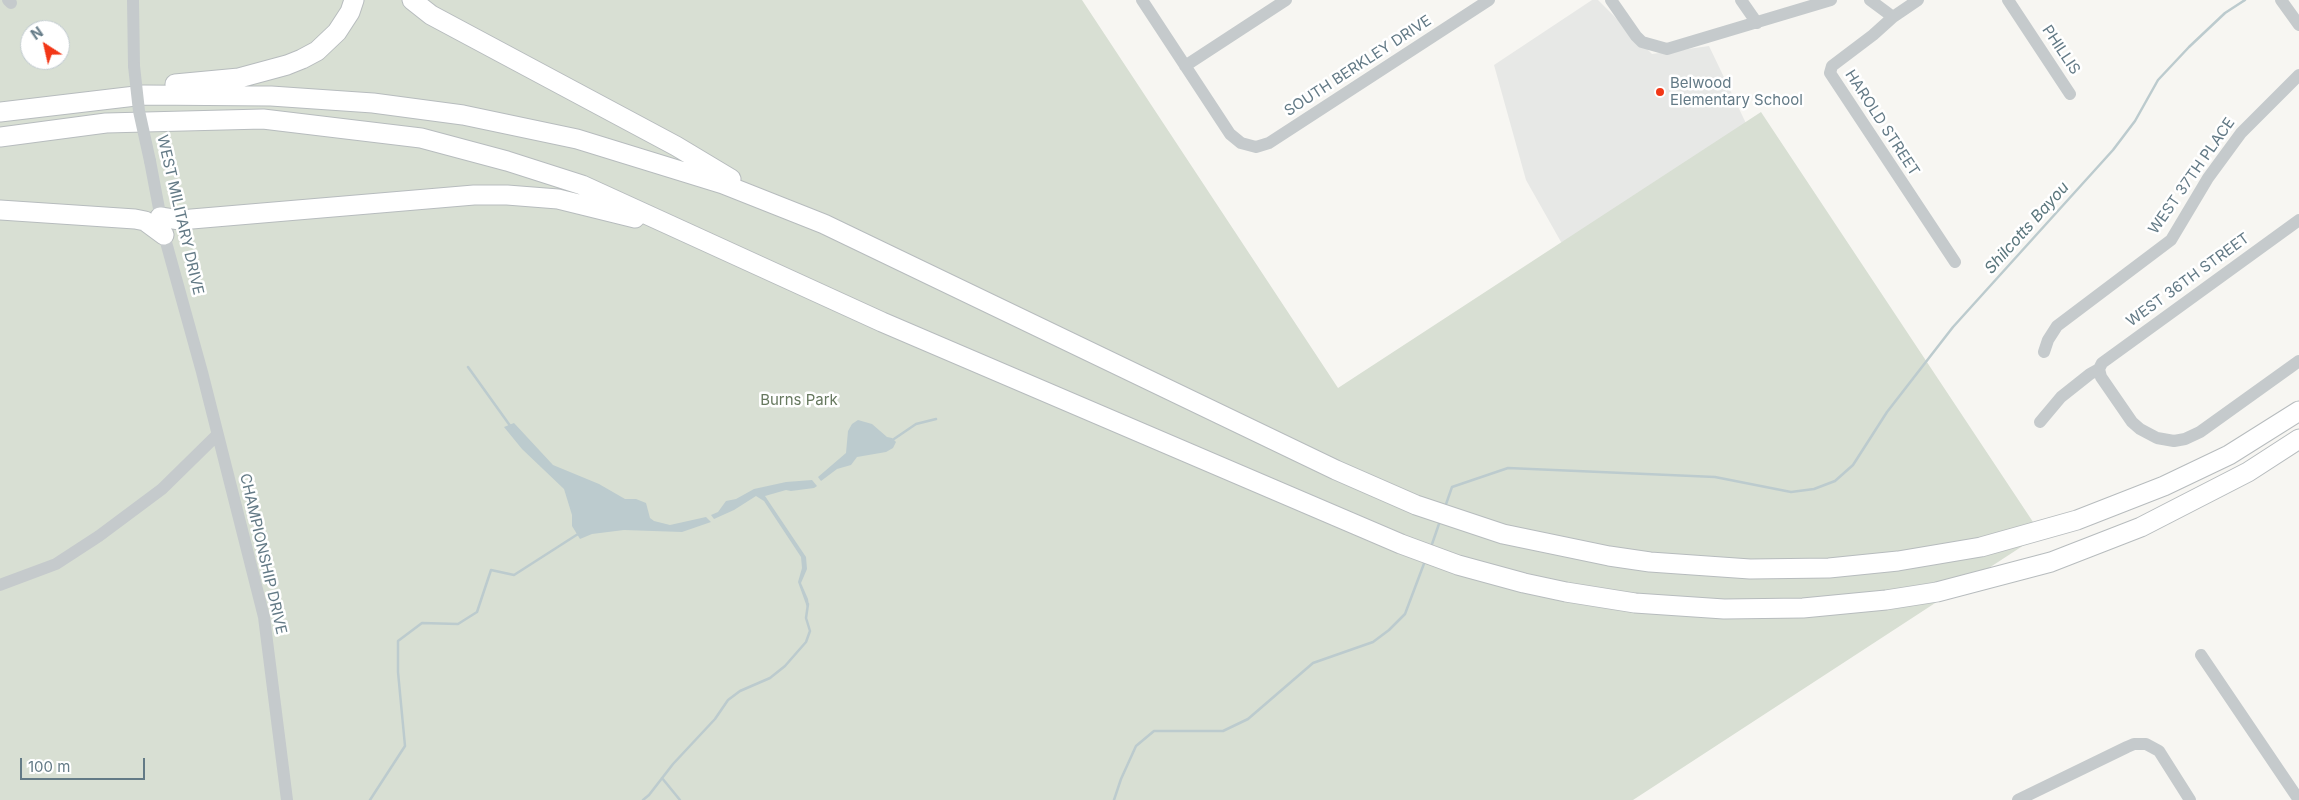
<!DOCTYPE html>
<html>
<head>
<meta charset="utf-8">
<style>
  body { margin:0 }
  #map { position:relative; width:2299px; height:800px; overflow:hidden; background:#f7f6f2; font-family:Inter,sans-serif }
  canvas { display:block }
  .north { position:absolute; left:20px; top:20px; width:50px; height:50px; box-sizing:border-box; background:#fff; border:1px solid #c1cacf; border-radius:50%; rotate:325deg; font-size:14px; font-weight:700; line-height:20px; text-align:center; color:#637a86 }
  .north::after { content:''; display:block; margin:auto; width:18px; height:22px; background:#f23717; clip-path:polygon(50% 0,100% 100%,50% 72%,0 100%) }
  .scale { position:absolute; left:20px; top:758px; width:125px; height:22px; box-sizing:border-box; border:2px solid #637a86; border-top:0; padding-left:6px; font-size:15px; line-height:18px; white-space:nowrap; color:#637a86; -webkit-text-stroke:4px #fff; paint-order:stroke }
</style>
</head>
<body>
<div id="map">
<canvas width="2299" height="800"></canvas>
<div class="north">N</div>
<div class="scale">100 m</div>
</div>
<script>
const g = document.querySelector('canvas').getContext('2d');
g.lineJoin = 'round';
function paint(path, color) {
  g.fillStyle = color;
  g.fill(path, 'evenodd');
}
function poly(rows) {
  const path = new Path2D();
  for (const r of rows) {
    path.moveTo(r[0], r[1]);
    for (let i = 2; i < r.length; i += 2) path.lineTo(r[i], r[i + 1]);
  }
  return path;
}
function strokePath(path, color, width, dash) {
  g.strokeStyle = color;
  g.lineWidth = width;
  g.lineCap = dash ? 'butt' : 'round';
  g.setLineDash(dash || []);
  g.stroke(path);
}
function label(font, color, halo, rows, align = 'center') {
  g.font = font + ' Inter,sans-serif';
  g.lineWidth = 5;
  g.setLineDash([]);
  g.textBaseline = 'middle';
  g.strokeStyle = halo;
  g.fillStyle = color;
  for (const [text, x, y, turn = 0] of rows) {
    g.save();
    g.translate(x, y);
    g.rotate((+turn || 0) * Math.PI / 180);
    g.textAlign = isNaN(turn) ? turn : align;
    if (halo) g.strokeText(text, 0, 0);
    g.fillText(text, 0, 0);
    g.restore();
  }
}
const built = poly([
  [1592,0,1598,0,1652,54,1709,46,1754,140,1565,249,1526,180,1494,65]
]);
const green = poly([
  [0,0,1082,0,1338,388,1761,112,2041,534,1633,800,0,800],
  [30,30,60,30,60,60,30,60]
]);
const water = poly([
  [858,420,872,424,887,437,892,438,896,442,893,448,886,452,857,457,851,465,837,469,821,481,818,477,846,453,848,431,852,424],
  [514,423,553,465,599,484,625,499,636,499,646,503,650,518,654,521,670,525,706,517,711,522,682,532,624,530,592,534,580,539,572,526,572,515,564,489,522,449,504,427],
  [812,480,817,486,814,488,791,491,786,490,765,496,806,557,807,569,801,583,808,599,809,606,807,607,798,582,802,568,801,557,764,501,756,496,734,510,714,519,711,515,718,512,726,501,736,499,754,489,786,482]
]);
const stream = poly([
  [468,367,511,427],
  [891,441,916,424,936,419],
  [1445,507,1452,487,1508,468,1715,477,1791,492,1814,489,1835,481,1853,465,1887,412,1953,327,2113,150,2135,121,2158,80,2189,47,2225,13,2245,0],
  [1431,547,1440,521],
  [662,778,680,800],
  [370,800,405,746,398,672,398,641,422,623,458,624,477,612,491,570,514,575,578,534],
  [643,800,649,795,673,764,715,719,728,700,740,691,770,678,785,666,806,642,810,631,806,618,808,604],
  [1114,800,1121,779,1136,746,1154,731,1223,731,1248,719,1313,663,1373,642,1389,630,1405,614,1425,561]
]);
const minor = poly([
  [8,0,11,3],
  [133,0,134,66],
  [1142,0,1230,134,1241,143,1256,147,1269,143,1489,0],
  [1611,0,1636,36,1642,42,1667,49,1831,0],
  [1741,0,1757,23],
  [1870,0,1893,17],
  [1918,0,1893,17,1873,35,1832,66,1830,73,1955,262],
  [2008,0,2070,94],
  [2281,0,2299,25],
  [1185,66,1286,0],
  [150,161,164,235,202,372,264,617,287,800],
  [2044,352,2048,340,2057,326,2171,240,2208,178,2241,133,2299,75],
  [2099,369,2101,377,2132,422,2140,429,2157,438,2174,441,2185,439,2200,432,2299,361],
  [2099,369,2102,363,2299,220],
  [2040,422,2061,397,2090,374,2099,369],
  [0,585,56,564,99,536,162,489,217,435],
  [2201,655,2299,800],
  [2018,800,2127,747,2134,744,2146,744,2159,751,2190,800]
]);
const highway = poly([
  [412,0,431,15,676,146,731,179],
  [175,84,239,78,287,65,302,59,317,51,337,32,350,12,354,0],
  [0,112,144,95,271,96,373,103,463,115,577,139,723,184,824,224,1336,470,1416,505,1503,534,1609,556,1650,562,1750,569,1829,568,1898,561,1981,547,2077,520,2164,486,2229,455,2299,411],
  [0,137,106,123,263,119,421,138,507,161,582,185,882,322,1401,544,1458,565,1524,583,1566,592,1635,603,1724,609,1803,608,1886,600,1937,592,2051,562,2141,527,2248,472,2299,439],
  [0,210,135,219,145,221,164,235],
  [160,217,180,220,474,195,507,195,558,199,635,218]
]);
const minorBridge = poly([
  [134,66,139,111,150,161]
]);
const markers = [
  [1660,92,5,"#f23717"]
];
const streetNames = [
  ["PHILLIS",2061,50,56],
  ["SOUTH BERKLEY DRIVE",1358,66,-33],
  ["HAROLD STREET",1882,123,57],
  ["WEST 37TH PLACE",2192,176,-55],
  ["WEST MILITARY DRIVE",180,215,77],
  ["WEST 36TH STREET",2188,280,-36],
  ["CHAMPIONSHIP DRIVE",263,554,77]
];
const poiNames = [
  ["Belwood",1670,83],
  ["Elementary School",1670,100]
];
const parkNames = [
  ["Burns Park",799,400]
];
const waterNames = [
  ["Shilcotts Bayou",2027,228,-48]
];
paint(built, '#e7e8e6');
paint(green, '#d8dfd3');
paint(water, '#bccbce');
strokePath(stream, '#bccbce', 2.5);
strokePath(highway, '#b7bcbe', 21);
strokePath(minor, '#c5cacc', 12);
strokePath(highway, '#fff', 19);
strokePath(minorBridge, '#c5cacc', 12);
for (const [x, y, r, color] of markers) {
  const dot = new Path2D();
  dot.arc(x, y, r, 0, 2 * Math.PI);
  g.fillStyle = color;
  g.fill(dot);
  strokePath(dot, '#fff', 2);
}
label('15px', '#637a86', '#fff', streetNames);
label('15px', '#637a86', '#fff', poiNames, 'left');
label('15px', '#66785e', '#fff', parkNames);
label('italic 16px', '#5a767c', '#fff', waterNames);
</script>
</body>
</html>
